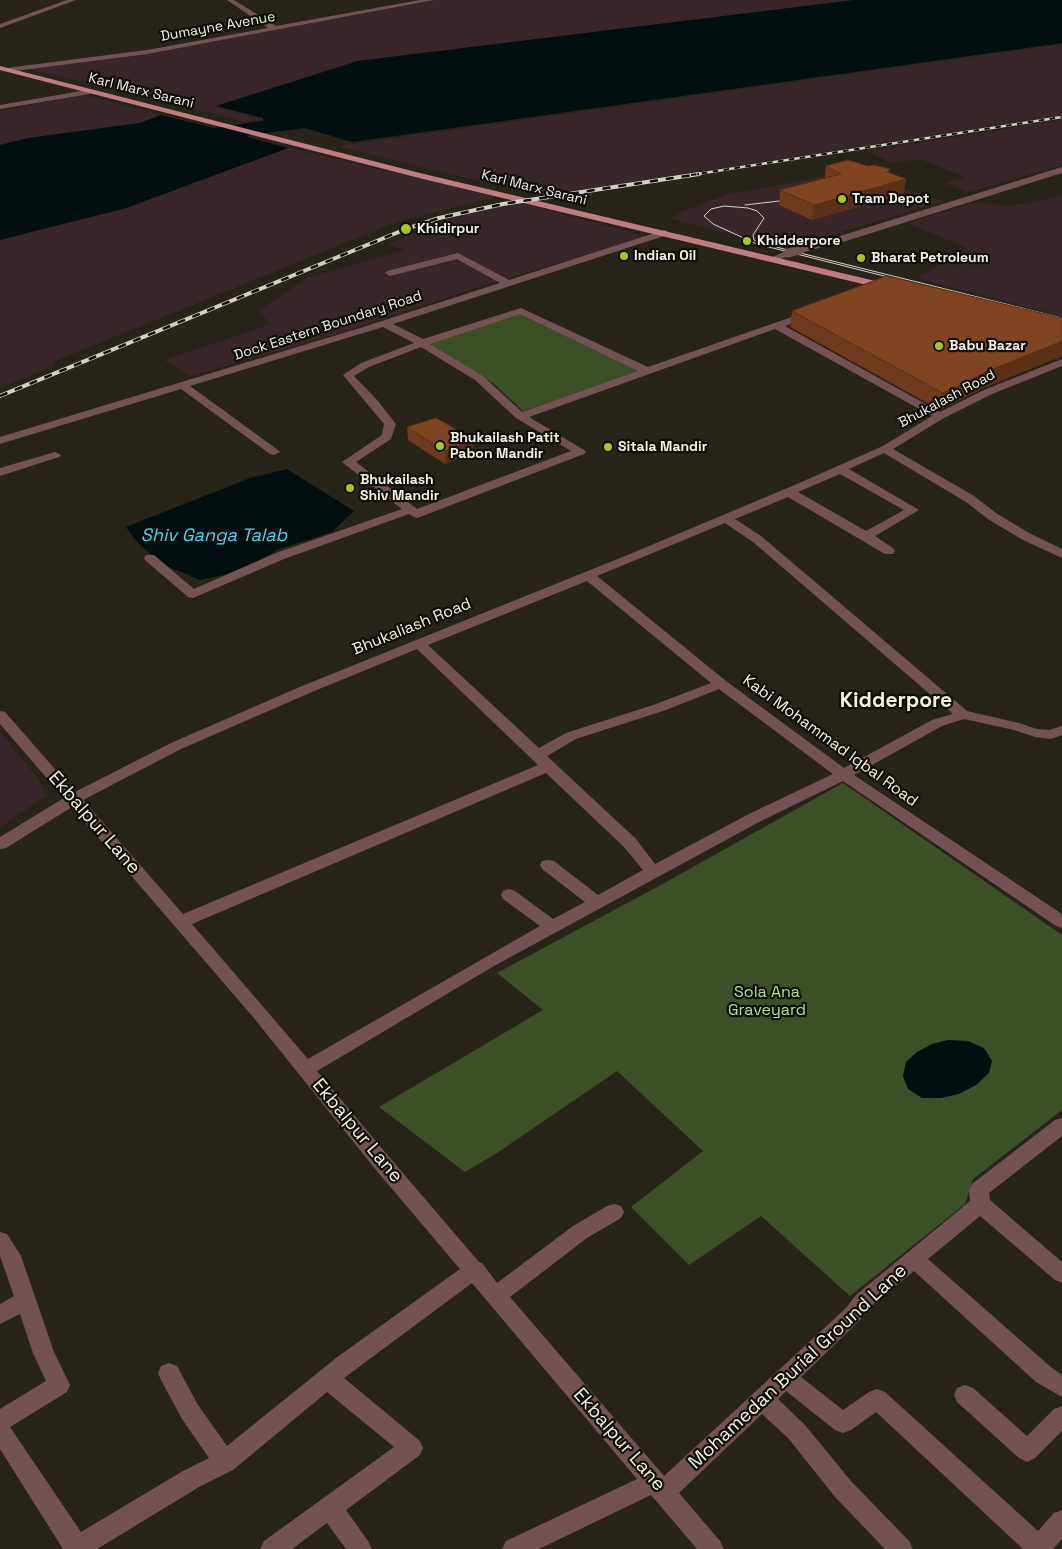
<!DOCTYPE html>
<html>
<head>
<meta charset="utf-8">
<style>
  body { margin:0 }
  canvas { display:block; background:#29241a }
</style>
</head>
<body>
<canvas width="1062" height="1549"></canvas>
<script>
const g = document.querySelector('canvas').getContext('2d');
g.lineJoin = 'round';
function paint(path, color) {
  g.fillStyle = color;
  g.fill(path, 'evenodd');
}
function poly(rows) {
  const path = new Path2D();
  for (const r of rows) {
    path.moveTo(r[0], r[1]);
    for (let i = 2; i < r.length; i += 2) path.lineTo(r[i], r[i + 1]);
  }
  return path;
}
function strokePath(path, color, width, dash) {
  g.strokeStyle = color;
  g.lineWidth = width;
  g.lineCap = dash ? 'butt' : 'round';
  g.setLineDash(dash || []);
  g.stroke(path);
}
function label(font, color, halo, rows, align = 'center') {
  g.font = font + ' "Space Grotesk",sans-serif';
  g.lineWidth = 4.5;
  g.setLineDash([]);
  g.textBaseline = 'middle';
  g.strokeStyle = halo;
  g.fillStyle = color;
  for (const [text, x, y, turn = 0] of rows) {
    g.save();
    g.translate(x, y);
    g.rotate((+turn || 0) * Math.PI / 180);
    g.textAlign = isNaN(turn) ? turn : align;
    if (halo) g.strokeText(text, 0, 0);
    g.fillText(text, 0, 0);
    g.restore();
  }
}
const industrial = poly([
  [435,0,853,0,356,61,216,106,260,119,247,122,28,69,146,53],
  [1062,44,1062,115,540,196,338,146],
  [83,95,161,115,140,123,28,138,0,145,0,111],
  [1062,120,1062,165,969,192,944,183,965,177,920,159,892,163,867,151],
  [288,148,496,197,396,222,55,361,53,366,0,388,0,240,126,208],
  [848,172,944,201,787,248,671,219,681,212,726,195],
  [1062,195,1062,316,917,278,968,248,907,223,977,202,1005,206,1031,203],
  [523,204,645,236,585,256,493,282,334,335,190,376,164,360,271,324,258,311,307,278,405,250,388,244,450,220,477,212],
  [0,732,39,780,46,796,0,827]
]);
const green = poly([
  [520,312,642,372,523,411,493,383,428,343],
  [843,783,1062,935,1062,1110,973,1179,965,1204,850,1296,761,1216,689,1265,631,1207,703,1151,617,1071,497,1153,465,1172,379,1107,543,1010,497,973,659,886]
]);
const water = poly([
  [854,0,1062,0,1062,43,352,142,305,128,249,135,247,137,288,148,126,208,0,240,0,145,28,138,140,123,161,115,213,128,263,121,263,118,216,106,358,61],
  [287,469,354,511,332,532,279,549,260,560,224,575,200,580,162,564,136,541,126,527,250,478],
  [948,1040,968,1041,984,1048,992,1061,989,1073,976,1085,959,1094,941,1098,922,1098,908,1089,903,1076,906,1062,917,1052,932,1044]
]);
const minor = poly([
  [67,0,76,0,0,28,0,24,67,0],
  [227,0,234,0,276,26,420,0,434,0,147,54,7,72,3,70,7,68,147,50,268,28,227,0],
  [87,90,90,90,90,94,0,109,0,105,87,90],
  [1062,167,1062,173,846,241,800,253,795,250,1062,167],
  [664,230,667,231,667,235,393,324,423,339,521,308,648,367,809,311,814,314,813,316,785,326,940,412,984,390,1062,359,1062,366,992,394,944,418,893,449,974,496,996,513,1029,533,1062,549,1062,558,1021,539,988,519,966,502,884,453,849,469,919,510,875,536,893,548,895,551,893,554,885,554,788,497,735,519,761,536,967,711,1019,723,1037,729,1049,730,1062,726,1062,735,1051,739,1035,737,1014,730,964,719,942,726,854,775,1062,914,1062,928,1056,926,843,781,759,822,494,966,317,1071,390,1158,479,1262,482,1263,497,1283,573,1226,607,1206,614,1204,621,1206,624,1212,621,1218,587,1238,510,1297,664,1476,846,1308,856,1295,970,1201,969,1190,972,1184,1055,1120,1062,1118,1062,1136,989,1193,990,1200,1062,1262,1062,1283,1055,1280,980,1216,928,1259,1052,1368,1062,1375,1062,1397,1036,1382,914,1271,870,1307,860,1320,801,1377,843,1410,869,1392,877,1389,885,1392,1038,1531,1054,1513,1062,1510,1062,1539,1053,1549,1023,1549,876,1412,851,1430,843,1433,835,1430,786,1391,778,1399,805,1425,851,1481,909,1541,913,1549,885,1549,835,1497,789,1439,762,1414,679,1493,720,1541,724,1549,697,1549,651,1495,539,1549,502,1549,506,1541,637,1479,472,1283,344,1378,420,1441,423,1448,420,1455,346,1510,368,1541,372,1549,346,1549,327,1523,292,1549,260,1549,264,1541,394,1447,327,1392,233,1470,199,1487,97,1549,63,1549,0,1449,0,1409,46,1381,33,1353,20,1314,0,1324,0,1304,14,1296,0,1256,0,1232,7,1234,21,1256,54,1352,70,1385,67,1392,10,1427,81,1532,183,1471,209,1458,182,1419,161,1380,158,1373,161,1366,169,1363,177,1366,198,1405,227,1446,336,1358,460,1269,376,1170,253,1017,72,807,6,848,0,849,0,837,64,798,0,724,0,711,5,712,75,792,171,743,302,686,630,554,797,484,883,446,932,416,775,329,529,417,584,450,586,452,584,454,420,517,416,518,409,514,284,559,193,598,188,597,146,561,144,558,146,555,154,555,194,589,276,553,402,509,342,462,382,435,384,424,343,375,361,363,414,343,383,327,190,386,278,450,280,452,274,455,270,454,181,389,0,444,0,437,360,328,500,283,457,259,390,276,385,273,387,271,458,253,509,280,664,230],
  [520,314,638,371,522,412,483,376,430,344,520,314],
  [421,347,475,380,516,418,571,451,417,509,356,462,391,439,396,424,378,401,354,376,369,367,421,347],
  [840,474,904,510,866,531,798,492,840,474],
  [725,523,753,542,953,714,932,720,844,768,726,681,597,576,725,523],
  [587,581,711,683,656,704,566,733,539,748,428,645,587,581],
  [417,649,538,765,183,914,83,800,181,749,312,692,417,649],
  [719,689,833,774,749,814,655,864,636,839,547,756,576,739,666,710,719,689],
  [546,773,624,847,643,870,598,895,554,861,548,860,542,861,540,865,542,869,585,902,553,919,515,891,509,889,503,891,501,895,503,899,540,926,308,1059,192,924,546,773],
  [788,250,793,253,791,255,773,262,768,259,788,250],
  [55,452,61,455,59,457,0,476,0,468,55,452],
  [965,1385,973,1388,1027,1436,1054,1409,1062,1406,1062,1431,1035,1458,1027,1462,1019,1458,957,1402,954,1395,957,1388,965,1385]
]);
const major = poly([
  [0,66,424,174,888,284,893,287,888,290,423,179,0,70,0,66]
]);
const tram = poly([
  [745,205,779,201,791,197],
  [900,280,757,244,713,224,704,216,711,209,724,206,748,208,757,211,764,218,753,235,754,240,760,243,1062,318]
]);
const railFar1 = poly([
  [691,175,1062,117]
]);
const rail = poly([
  [0,396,406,229,439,218,503,204,699,174]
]);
const minorBridge = poly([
  [788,253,800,250]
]);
const wall = poly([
  [826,166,889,173,904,194,812,220,779,205,780,190,825,178],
  [792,311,1062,318,1062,356,983,388,940,410,790,327],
  [407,427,473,452,445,464,408,440]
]);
const shadedWall = poly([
  [890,169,888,184,906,179,904,194,812,220,814,205,887,172],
  [1062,341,1062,356,983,388,940,410,943,393,986,372],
  [473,439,473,452,445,464,445,451]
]);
const building = poly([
  [848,160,868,166,874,165,890,169,887,172,906,179,814,205,780,190,841,174,826,166,848,160],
  [887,276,1062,318,1062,341,986,372,943,393,792,311,887,276],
  [436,418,473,439,445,451,407,427,436,418]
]);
const markers = [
  [842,199,5,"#a8c71d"],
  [406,229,6,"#a8c71d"],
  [747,241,5,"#a8c71d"],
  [624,256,5,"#a8c71d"],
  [861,258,5,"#a8c71d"],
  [939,346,5,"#a8c71d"],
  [440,446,5,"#a8c71d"],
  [608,447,5,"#a8c71d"],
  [350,488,5,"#a8c71d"]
];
const farStreetnames = [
  ["Dumayne Avenue",218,27,-10],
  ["Karl Marx Sarani",141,91,14],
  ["Karl Marx Sarani",534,188,14],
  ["Dock Eastern Boundary Road",328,326,-18],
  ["Bhukalash Road",947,399,-28]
];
const farPoinames = [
  ["Tram Depot",852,199],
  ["Khidirpur",417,229],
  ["Khidderpore",757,241],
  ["Indian Oil",634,256],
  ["Bharat Petroleum",871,258],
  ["Babu Bazar",949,346],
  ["Bhukailash Patit",450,438],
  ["Pabon Mandir",450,454],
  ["Sitala Mandir",618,447],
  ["Bhukailash",360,480],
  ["Shiv Mandir",360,496]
];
const streetNames = [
  ["Bhukaliash Road",412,627,-22],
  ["Kabi Mohammad Iqbal Road",830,741,36]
];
const parkNames = [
  ["Sola Ana",767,993],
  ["Graveyard",767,1011]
];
const waterNames = [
  ["Shiv Ganga Talab",214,536]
];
const nearStreetnames = [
  ["Ekbalpur Lane",94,823,49],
  ["Ekbalpur Lane",357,1131,50],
  ["Mohamedan Burial Ground Lane",798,1367,-43],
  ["Ekbalpur Lane",619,1440,49]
];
const districtNames = [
  ["Kidderpore",896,701]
];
paint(industrial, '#39262a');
paint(green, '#3c4f27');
paint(water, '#030e11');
paint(minor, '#725255');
paint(major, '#bf7d83');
strokePath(tram, '#d2cfc7', 1);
strokePath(railFar1, '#d2cfc7', 2.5);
strokePath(rail, '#d2cfc7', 4);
strokePath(railFar1, '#100e09', 2, [5.5]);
strokePath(rail, '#100e09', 2.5, [8]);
strokePath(minorBridge, '#725255', 9);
paint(wall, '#6f3a1c');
paint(shadedWall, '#5a3016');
paint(building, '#814420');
strokePath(building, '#5a3016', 1);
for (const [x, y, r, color] of markers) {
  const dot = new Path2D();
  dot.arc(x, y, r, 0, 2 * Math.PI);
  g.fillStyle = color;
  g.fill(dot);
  strokePath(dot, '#100e09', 2);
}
label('14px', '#f3f0e9', '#100e09', farStreetnames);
label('bold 14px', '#f3f0e9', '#100e09', farPoinames, 'left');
label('16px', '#f3f0e9', '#100e09', streetNames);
label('16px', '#b5e085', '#100e09', parkNames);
label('italic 18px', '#4bd4f9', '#100e09', waterNames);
label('19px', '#f3f0e9', '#100e09', nearStreetnames);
label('bold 21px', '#f3f0e9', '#100e09', districtNames);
</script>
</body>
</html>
